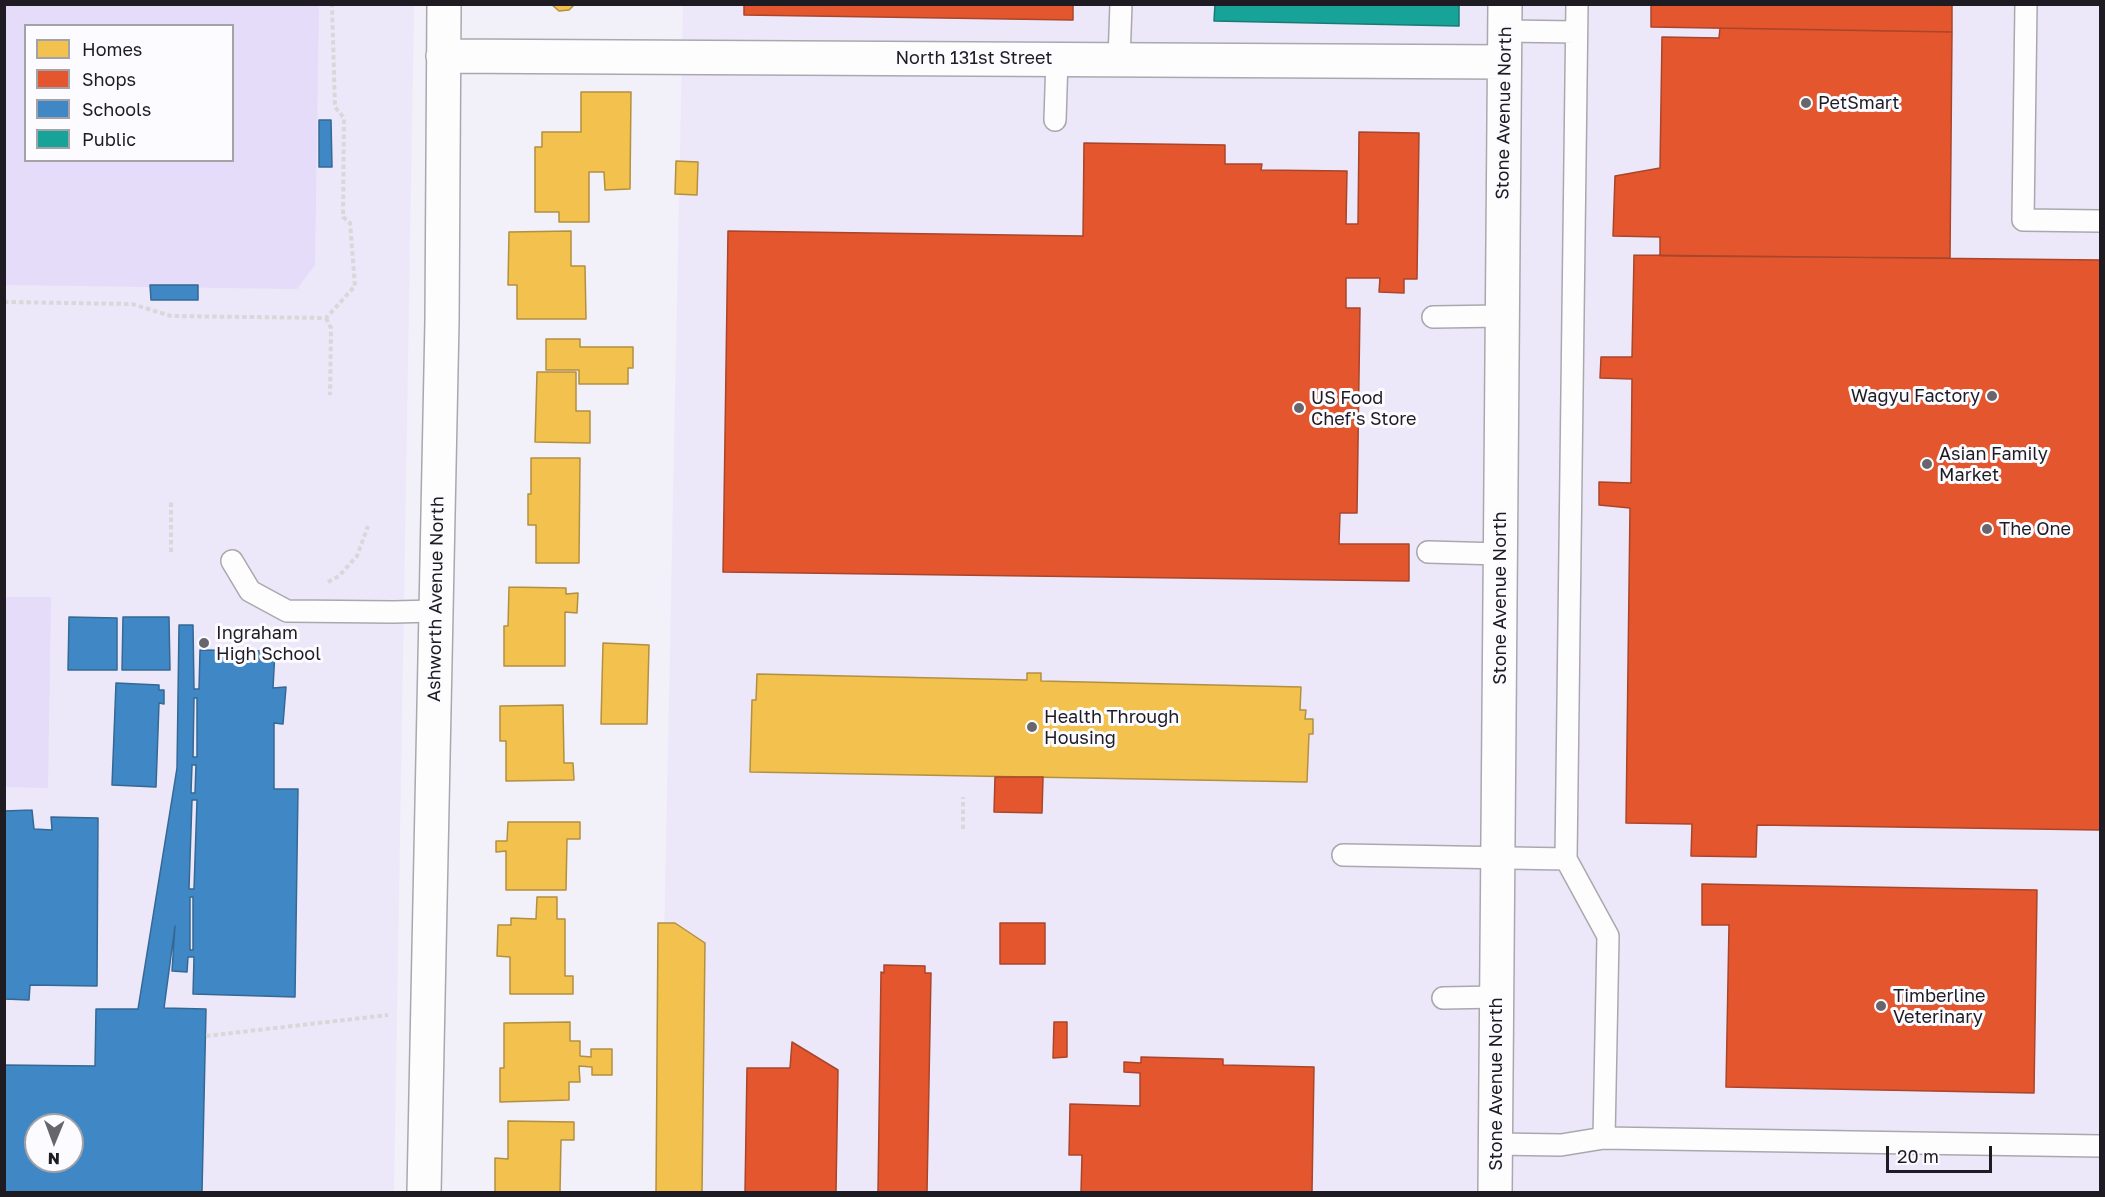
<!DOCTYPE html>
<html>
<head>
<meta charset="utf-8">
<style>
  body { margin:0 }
  #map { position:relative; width:2105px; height:1197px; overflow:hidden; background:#f2f0f8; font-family:"Golos Text",sans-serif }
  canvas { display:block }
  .frame { position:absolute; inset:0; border:6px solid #1e1c22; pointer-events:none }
  .legend { position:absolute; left:24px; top:24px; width:210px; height:138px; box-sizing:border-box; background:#fcfbff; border:2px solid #a3a2a7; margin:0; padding:8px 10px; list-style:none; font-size:18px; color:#1e1c22 }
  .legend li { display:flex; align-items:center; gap:12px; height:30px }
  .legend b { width:30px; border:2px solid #a3a2a7 }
  .north { position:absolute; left:24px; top:1113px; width:60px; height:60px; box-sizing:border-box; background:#fcfbff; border:2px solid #a3a2a7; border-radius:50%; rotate:181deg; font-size:16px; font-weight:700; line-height:24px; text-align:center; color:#1e1c22 }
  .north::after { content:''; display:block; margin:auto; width:21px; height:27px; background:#68666d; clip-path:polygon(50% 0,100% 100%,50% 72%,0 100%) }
  .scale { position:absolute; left:1886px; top:1146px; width:106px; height:27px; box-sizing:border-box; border:3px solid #1e1c22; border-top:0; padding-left:8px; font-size:18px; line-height:21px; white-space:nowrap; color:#1e1c22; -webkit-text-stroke:4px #fcfbff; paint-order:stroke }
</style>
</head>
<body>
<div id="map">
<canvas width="2105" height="1197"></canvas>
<div class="frame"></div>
<ul class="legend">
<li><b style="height:16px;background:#f2c14e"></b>Homes</li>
<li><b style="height:16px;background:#e4572e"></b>Shops</li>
<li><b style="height:16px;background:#3f88c5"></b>Schools</li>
<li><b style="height:16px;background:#17a398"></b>Public</li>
</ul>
<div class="north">N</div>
<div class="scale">20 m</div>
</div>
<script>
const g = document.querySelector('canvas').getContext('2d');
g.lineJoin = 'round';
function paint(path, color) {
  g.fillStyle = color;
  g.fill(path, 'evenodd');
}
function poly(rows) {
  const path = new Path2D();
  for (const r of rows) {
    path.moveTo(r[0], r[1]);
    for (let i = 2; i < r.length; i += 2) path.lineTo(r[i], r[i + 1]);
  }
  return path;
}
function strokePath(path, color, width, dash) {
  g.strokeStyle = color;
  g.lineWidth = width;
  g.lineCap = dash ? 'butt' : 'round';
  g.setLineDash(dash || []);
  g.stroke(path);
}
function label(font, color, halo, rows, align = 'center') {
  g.font = font + ' "Golos Text",sans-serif';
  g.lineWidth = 6;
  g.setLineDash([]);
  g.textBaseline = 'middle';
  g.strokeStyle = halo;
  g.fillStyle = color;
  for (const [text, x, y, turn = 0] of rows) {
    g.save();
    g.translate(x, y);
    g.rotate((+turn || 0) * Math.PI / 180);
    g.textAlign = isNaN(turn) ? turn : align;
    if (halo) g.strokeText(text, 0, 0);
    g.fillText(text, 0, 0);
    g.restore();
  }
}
const built = poly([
  [5,5,414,5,394,1192,5,1192],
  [26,26,232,26,232,160,26,160],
  [36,1125,72,1125,72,1161,36,1161],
  [683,5,2100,5,2100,1192,659,1192]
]);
const green = poly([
  [5,5,319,5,315,265,297,289,5,285],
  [26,26,232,26,232,160,26,160],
  [5,597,51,597,48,788,5,787]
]);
const homes = poly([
  [551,4,575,4,569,10,559,11,551,4],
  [581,92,631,92,630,189,605,190,604,172,589,172,589,222,559,222,559,212,535,212,535,147,542,147,542,132,581,132,581,92],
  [676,161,698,162,697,195,675,194,676,161],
  [571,231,571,266,585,266,586,319,517,319,517,285,508,285,509,232,571,231],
  [546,339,580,339,580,347,633,347,633,368,628,368,628,384,579,384,579,370,546,370,546,339],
  [537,372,576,372,576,411,590,411,590,443,535,442,537,372],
  [531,458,580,458,579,563,536,563,536,525,528,525,528,494,531,494,531,458],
  [509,587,566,588,566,594,578,593,577,613,565,612,565,666,504,666,504,626,508,626,509,587],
  [603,643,649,645,647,724,601,724,603,643],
  [1027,673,1041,673,1041,681,1301,687,1300,710,1306,710,1305,719,1313,719,1313,734,1309,734,1307,782,750,772,752,700,756,700,757,674,1027,680,1027,673],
  [563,705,564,763,573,763,574,780,506,781,506,741,500,741,500,706,563,705],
  [508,822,580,822,580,839,567,839,566,890,506,890,506,851,496,852,496,841,507,841,508,822],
  [537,897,557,897,557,919,565,919,565,976,573,976,573,994,510,994,510,957,497,956,498,925,511,925,511,918,536,919,537,897],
  [658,923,675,923,705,943,702,1192,656,1192,658,923],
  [570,1022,570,1041,580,1041,580,1056,591,1057,591,1049,612,1049,612,1075,592,1075,592,1067,579,1066,580,1082,569,1082,569,1100,500,1102,500,1068,504,1068,504,1023,570,1022],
  [508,1121,574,1122,574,1140,561,1140,560,1192,495,1192,495,1158,508,1159,508,1121]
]);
const shops = poly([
  [744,4,1073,4,1073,20,744,15,744,4],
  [1651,4,1952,4,1952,32,1651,27,1651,4],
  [1720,28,1952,32,1950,258,1660,256,1660,237,1613,236,1615,176,1660,168,1662,37,1719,38,1720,28],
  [1359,132,1419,133,1417,279,1404,279,1404,293,1379,292,1380,278,1346,278,1346,308,1360,308,1357,513,1340,513,1339,544,1409,544,1409,581,723,572,728,231,1083,236,1084,143,1225,145,1225,164,1262,164,1261,170,1347,171,1346,224,1358,224,1359,132],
  [1634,255,2100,260,2100,830,1757,825,1756,857,1691,856,1692,824,1626,823,1630,508,1599,505,1599,482,1631,483,1632,379,1600,378,1601,357,1632,357,1634,255],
  [995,777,1043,777,1042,813,994,812,995,777],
  [1702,884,2037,890,2034,1093,1726,1087,1729,925,1702,925,1702,884],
  [1000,923,1045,923,1045,964,1000,964,1000,923],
  [884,965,925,966,925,973,931,973,927,1192,878,1192,881,972,884,973,884,965],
  [1054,1022,1067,1022,1067,1057,1053,1058,1054,1022],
  [792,1042,838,1070,836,1192,745,1192,747,1068,790,1068,792,1042],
  [1141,1057,1223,1059,1223,1065,1314,1067,1312,1192,1081,1192,1082,1155,1069,1155,1070,1104,1140,1106,1140,1073,1124,1072,1124,1062,1141,1063,1141,1057]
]);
const schools = poly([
  [319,120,331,120,332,167,319,167,319,120],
  [150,285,198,285,198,300,151,300,150,285],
  [69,617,117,618,117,670,68,670,69,617],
  [123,617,169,617,170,670,122,670,123,617],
  [179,625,193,625,194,689,199,689,200,650,275,651,273,688,286,687,283,724,274,723,274,789,298,789,295,997,193,994,194,957,188,957,187,972,172,971,175,926,164,1008,206,1009,202,1192,4,1192,4,1065,95,1066,96,1009,138,1009,177,768,179,625],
  [194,698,197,698,197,757,193,757,194,698],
  [192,765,196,765,195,793,191,793,192,765],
  [192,800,197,800,194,889,189,889,192,800],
  [190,897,193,897,193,950,190,950,190,897],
  [36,1125,72,1125,72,1161,36,1161,36,1125],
  [116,683,159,685,159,690,164,690,164,704,159,703,156,787,112,785,116,683],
  [32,810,34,829,52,830,51,817,98,818,97,986,30,985,29,1000,4,999,4,811,32,810]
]);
const public = poly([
  [1215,4,1459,4,1459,26,1214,21,1215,4]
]);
const path = poly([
  [4,302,132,304,171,316,326,318,355,286,350,223,343,217,344,118,335,107,332,4],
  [326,318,331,328,330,395],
  [171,552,171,501],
  [328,582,339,576,357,556,368,526],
  [963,829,963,797],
  [206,1036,388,1015]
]);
const lane = poly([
  [1577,4,1566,859,1608,936,1604,1138],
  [2026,4,2023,220,2100,221],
  [1505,31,1576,32],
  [1119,60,1121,4],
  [1055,120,1057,59],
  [1433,317,1502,316],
  [1428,552,1500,554],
  [232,561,250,591,287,611,393,612,435,611],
  [1343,855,1566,859],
  [1443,998,1497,997],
  [1496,1144,1561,1145,1604,1138,2100,1146]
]);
const street = poly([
  [443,56,1504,62],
  [424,1192,442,321,444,4],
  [1495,1192,1505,4]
]);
const markers = [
  [1806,103,6,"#68666d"],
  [1992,396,6,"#68666d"],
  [1299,408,6,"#68666d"],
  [1927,464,6,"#68666d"],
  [1987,529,6,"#68666d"],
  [204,643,6,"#68666d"],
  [1032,727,6,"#68666d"],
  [1881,1006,6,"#68666d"]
];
const streetNames = [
  ["North 131st Street",974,58],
  ["Stone Avenue North",1504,113,-89],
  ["Stone Avenue North",1500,598,-90],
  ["Ashworth Avenue North",436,599,-89],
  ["Stone Avenue North",1496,1084,-90]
];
const poiNames = [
  ["PetSmart",1818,103],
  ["Wagyu Factory",1980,396,"right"],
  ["US Food",1311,398],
  ["Chef's Store",1311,419],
  ["Asian Family",1939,454],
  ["Market",1939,475],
  ["The One",1999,529],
  ["Ingraham",216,633],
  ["High School",216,654],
  ["Health Through",1044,717],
  ["Housing",1044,738],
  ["Timberline",1893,996],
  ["Veterinary",1893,1017]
];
paint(built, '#ece8f9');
paint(green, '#e4dcf9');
paint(homes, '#f2c14e');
strokePath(homes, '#b29041', 1.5);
paint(shops, '#e4572e');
strokePath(shops, '#a9452a', 1.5);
paint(schools, '#3f88c5');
strokePath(schools, '#356894', 1.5);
paint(public, '#17a398');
strokePath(public, '#197a75', 1.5);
strokePath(lane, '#aaa8ae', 24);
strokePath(street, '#aaa8ae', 36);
strokePath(path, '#d8d8da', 4, [4.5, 3]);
strokePath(lane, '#fdfdfe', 21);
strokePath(street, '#fdfdfe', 33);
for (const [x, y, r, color] of markers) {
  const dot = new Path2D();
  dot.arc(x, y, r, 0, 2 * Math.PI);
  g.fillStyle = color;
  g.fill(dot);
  strokePath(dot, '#fcfbff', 2);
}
label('18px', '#1e1c22', '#fcfbff', streetNames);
label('18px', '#1e1c22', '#fcfbff', poiNames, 'left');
</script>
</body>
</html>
